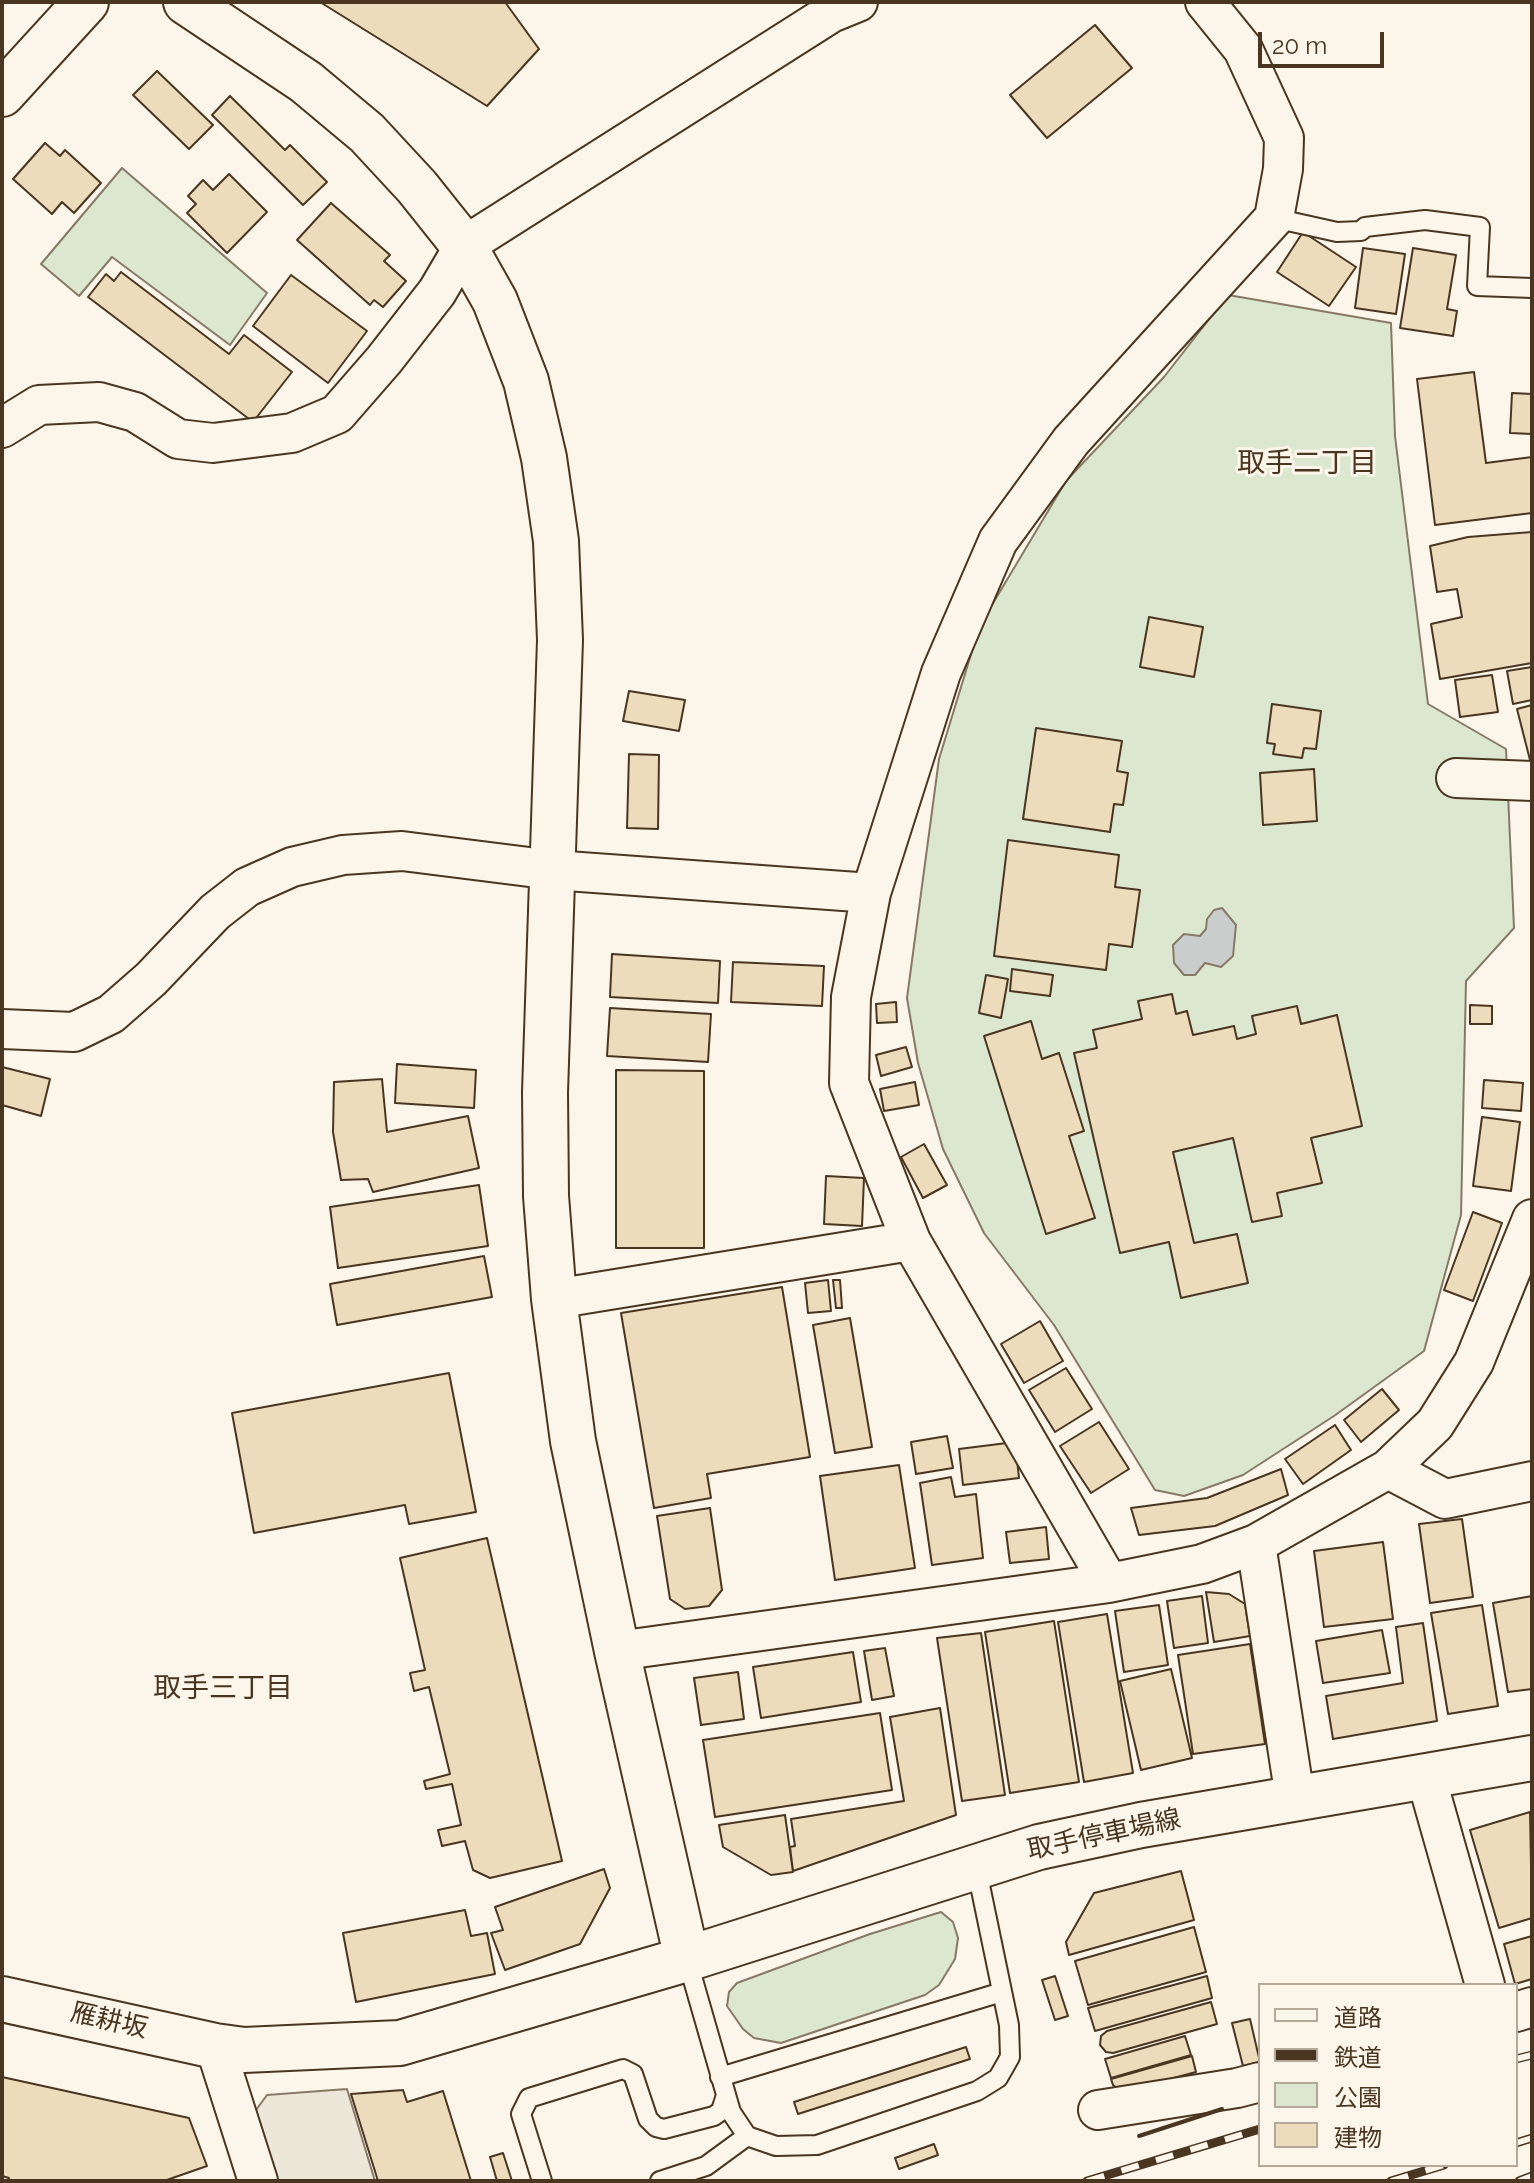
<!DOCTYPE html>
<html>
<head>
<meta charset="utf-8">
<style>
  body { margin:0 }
  #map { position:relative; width:1534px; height:2183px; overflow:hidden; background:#fbf6e9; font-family:Raleway,"Noto Sans JP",sans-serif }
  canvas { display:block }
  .frame { position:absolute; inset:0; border:4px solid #4a3520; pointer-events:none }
  .legend { position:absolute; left:1258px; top:1983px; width:260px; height:184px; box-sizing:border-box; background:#fbf6e9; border:2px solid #b4a999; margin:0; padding:10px 14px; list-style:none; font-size:24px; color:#4a3520 }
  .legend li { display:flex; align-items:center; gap:16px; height:40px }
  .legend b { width:40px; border:2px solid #b4a999 }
  .scale { position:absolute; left:1258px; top:32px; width:126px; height:36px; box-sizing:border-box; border:4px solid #4a3520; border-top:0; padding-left:10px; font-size:24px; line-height:28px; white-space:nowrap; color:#4a3520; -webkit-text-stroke:6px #fbf6e9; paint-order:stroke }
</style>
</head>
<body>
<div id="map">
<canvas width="1534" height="2183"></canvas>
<div class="frame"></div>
<ul class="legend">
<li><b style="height:10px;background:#fbf6e9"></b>道路</li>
<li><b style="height:10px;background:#4a3520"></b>鉄道</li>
<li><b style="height:22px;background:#dce7d0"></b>公園</li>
<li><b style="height:22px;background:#ecdcbc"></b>建物</li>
</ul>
<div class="scale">20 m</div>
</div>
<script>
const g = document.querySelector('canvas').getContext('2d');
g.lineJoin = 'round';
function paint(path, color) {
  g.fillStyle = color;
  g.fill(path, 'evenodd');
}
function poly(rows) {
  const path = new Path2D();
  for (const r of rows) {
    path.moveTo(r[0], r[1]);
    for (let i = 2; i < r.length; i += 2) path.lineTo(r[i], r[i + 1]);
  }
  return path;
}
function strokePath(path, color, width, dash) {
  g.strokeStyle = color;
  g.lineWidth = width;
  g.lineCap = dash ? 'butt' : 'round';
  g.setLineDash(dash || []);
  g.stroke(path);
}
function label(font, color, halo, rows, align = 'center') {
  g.font = font + ' Raleway,"Noto Sans JP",sans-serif';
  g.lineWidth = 6;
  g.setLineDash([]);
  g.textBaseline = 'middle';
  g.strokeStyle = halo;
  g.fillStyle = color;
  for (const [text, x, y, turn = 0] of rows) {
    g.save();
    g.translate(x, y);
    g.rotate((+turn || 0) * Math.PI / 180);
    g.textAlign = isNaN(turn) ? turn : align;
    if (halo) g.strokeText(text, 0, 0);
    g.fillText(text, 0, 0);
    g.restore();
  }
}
const green = poly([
  [122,168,267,293,230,345,112,257,79,296,41,264,122,168],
  [1228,295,1391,323,1395,436,1428,704,1506,749,1514,928,1466,981,1461,1215,1424,1351,1334,1416,1243,1475,1184,1496,1155,1490,1054,1325,984,1233,943,1149,918,1063,907,998,939,759,980,625,1066,481,1164,377,1228,295],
  [941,1912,953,1922,958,1938,955,1959,939,1985,925,1995,781,2043,754,2038,743,2029,727,2006,729,1992,737,1983,870,1934,941,1912]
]);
const parking = poly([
  [347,2089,375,2181,277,2181,256,2110,267,2095,347,2089]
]);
const water = poly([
  [1222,908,1236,925,1233,956,1221,967,1205,963,1195,975,1184,975,1174,963,1173,945,1184,934,1200,936,1206,929,1207,919,1214,910,1222,908]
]);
const building = poly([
  [320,2,505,2,539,49,487,106,320,2],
  [1095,25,1132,68,1047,138,1010,95,1095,25],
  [157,71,213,125,189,149,133,95,157,71],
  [230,96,285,150,290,145,327,182,303,205,212,115,230,96],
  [45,143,60,156,65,150,101,183,74,213,62,202,52,214,13,179,45,143],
  [229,174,267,212,227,253,187,213,196,204,188,196,203,180,213,190,229,174],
  [331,203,390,255,384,261,406,281,383,307,374,300,370,305,297,240,331,203],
  [1303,232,1356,267,1329,306,1277,272,1303,232],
  [1363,248,1405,254,1396,314,1355,308,1363,248],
  [1413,248,1456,255,1447,309,1457,311,1453,336,1400,328,1413,248],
  [121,272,229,354,244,335,292,372,253,422,88,297,106,274,114,281,121,272],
  [291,275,367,331,328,383,253,326,291,275],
  [1474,372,1486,463,1532,457,1532,513,1435,525,1417,379,1474,372],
  [1512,393,1532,394,1532,434,1510,433,1512,393],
  [1532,532,1532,663,1440,679,1431,624,1462,617,1457,589,1437,592,1430,546,1468,537,1532,532],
  [1149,617,1203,627,1194,677,1140,667,1149,617],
  [1532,667,1532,700,1513,704,1507,671,1532,667],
  [1492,675,1498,712,1460,717,1455,680,1492,675],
  [629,691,685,700,679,731,623,721,629,691],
  [1272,704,1321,711,1316,749,1304,748,1302,758,1273,754,1275,744,1267,743,1272,704],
  [1532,705,1532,760,1530,760,1517,709,1532,705],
  [1036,728,1122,741,1117,771,1128,773,1123,805,1114,804,1110,832,1023,819,1036,728],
  [629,754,659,755,658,829,627,828,629,754],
  [1314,769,1317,821,1263,825,1260,773,1314,769],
  [1008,840,1119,855,1115,887,1140,890,1132,947,1109,944,1106,970,994,956,1008,840],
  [612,954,720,961,718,1003,610,997,612,954],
  [733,962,824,966,822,1006,731,1002,733,962],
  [1012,969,1053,975,1050,996,1010,991,1012,969],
  [986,975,1008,979,1001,1018,979,1013,986,975],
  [1172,994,1176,1014,1187,1011,1193,1035,1234,1026,1237,1039,1256,1034,1252,1016,1297,1006,1301,1024,1337,1015,1362,1126,1311,1138,1322,1183,1277,1193,1282,1216,1252,1222,1233,1138,1173,1152,1194,1243,1237,1234,1248,1283,1181,1298,1169,1242,1120,1253,1074,1053,1097,1048,1093,1030,1142,1019,1138,1001,1172,994],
  [896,1002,897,1022,877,1023,876,1004,896,1002],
  [1470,1005,1492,1006,1492,1024,1470,1024,1470,1005],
  [610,1008,711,1014,708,1062,607,1056,610,1008],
  [1031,1021,1042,1059,1059,1053,1084,1131,1069,1136,1095,1218,1046,1234,984,1036,1031,1021],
  [906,1047,912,1067,881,1076,876,1055,906,1047],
  [397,1064,476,1070,474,1108,395,1103,397,1064],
  [2,1067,50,1079,41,1116,2,1105,2,1067],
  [616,1070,704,1071,704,1248,616,1248,616,1070],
  [382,1079,387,1132,468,1116,479,1168,373,1192,368,1179,341,1180,333,1132,334,1082,382,1079],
  [1484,1080,1523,1083,1521,1111,1482,1108,1484,1080],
  [915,1082,919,1105,884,1111,880,1089,915,1082],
  [1482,1117,1520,1122,1511,1191,1473,1186,1482,1117],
  [924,1144,947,1185,923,1198,901,1157,924,1144],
  [826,1176,864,1178,862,1226,824,1224,826,1176],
  [479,1185,488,1246,338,1268,330,1207,479,1185],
  [1473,1212,1502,1223,1473,1301,1444,1290,1473,1212],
  [484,1256,492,1297,337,1325,330,1284,484,1256],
  [828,1280,831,1311,808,1313,805,1283,828,1280],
  [833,1280,840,1280,842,1308,836,1308,833,1280],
  [782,1287,810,1457,707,1474,711,1498,654,1508,621,1313,782,1287],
  [850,1318,872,1447,835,1453,813,1325,850,1318],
  [1040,1321,1063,1361,1024,1383,1001,1344,1040,1321],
  [1066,1368,1092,1409,1055,1432,1029,1390,1066,1368],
  [449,1373,476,1512,409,1524,405,1505,254,1533,232,1413,449,1373],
  [1382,1389,1399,1410,1361,1442,1344,1420,1382,1389],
  [1099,1422,1129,1469,1091,1493,1060,1446,1099,1422],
  [1335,1425,1351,1450,1303,1484,1285,1459,1335,1425],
  [947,1436,953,1468,916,1474,911,1442,947,1436],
  [1015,1442,1019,1478,963,1485,959,1449,1015,1442],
  [899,1465,915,1568,835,1580,820,1476,899,1465],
  [1281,1469,1288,1495,1215,1526,1139,1535,1131,1508,1207,1498,1281,1469],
  [951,1477,955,1497,976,1494,983,1558,932,1565,920,1483,951,1477],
  [710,1508,722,1590,709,1606,685,1609,670,1599,657,1516,710,1508],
  [1462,1519,1473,1597,1430,1603,1419,1524,1462,1519],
  [1046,1527,1049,1559,1010,1563,1006,1532,1046,1527],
  [487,1538,562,1861,490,1878,473,1870,465,1841,442,1846,438,1830,461,1825,452,1784,426,1789,424,1781,450,1774,429,1687,414,1691,410,1673,425,1670,400,1558,487,1538],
  [1383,1542,1393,1619,1324,1627,1314,1551,1383,1542],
  [1206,1592,1229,1594,1245,1604,1250,1636,1214,1642,1206,1592],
  [1202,1596,1208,1643,1174,1648,1167,1601,1202,1596],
  [1532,1596,1532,1689,1508,1692,1493,1603,1532,1596],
  [1159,1605,1168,1665,1124,1672,1115,1611,1159,1605],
  [1482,1605,1498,1706,1448,1714,1431,1613,1482,1605],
  [1107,1614,1133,1773,1084,1782,1058,1622,1107,1614],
  [1054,1621,1079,1782,1010,1793,985,1632,1054,1621],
  [1423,1623,1437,1721,1333,1739,1326,1696,1403,1683,1396,1627,1423,1623],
  [1382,1630,1390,1673,1323,1683,1316,1641,1382,1630],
  [981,1633,1005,1795,962,1801,937,1638,981,1633],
  [1250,1644,1265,1744,1193,1754,1178,1655,1250,1644],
  [885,1648,894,1696,872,1700,864,1651,885,1648],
  [853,1652,861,1702,761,1718,753,1667,853,1652],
  [1171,1669,1192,1758,1141,1770,1120,1681,1171,1669],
  [738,1672,744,1719,701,1725,694,1678,738,1672],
  [940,1708,956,1815,793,1871,790,1847,795,1846,791,1819,904,1801,890,1717,940,1708],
  [880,1713,892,1790,715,1817,703,1740,880,1713],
  [1530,1812,1532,1918,1499,1928,1470,1830,1530,1812],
  [785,1815,793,1872,771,1875,723,1847,719,1825,785,1815],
  [604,1869,610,1888,580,1944,505,1970,491,1933,503,1930,495,1907,604,1869],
  [1181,1871,1194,1920,1069,1955,1066,1942,1094,1893,1181,1871],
  [465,1910,471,1936,487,1933,495,1974,356,2002,343,1933,465,1910],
  [1194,1927,1206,1972,1088,2005,1075,1961,1194,1927],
  [1532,1936,1532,1979,1515,1984,1504,1944,1532,1936],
  [1055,1976,1068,2016,1055,2020,1042,1980,1055,1976],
  [1207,1976,1212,1998,1095,2031,1088,2008,1207,1976],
  [1211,2002,1217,2024,1113,2053,1106,2052,1100,2045,1101,2036,1107,2031,1211,2002],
  [1250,2019,1260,2062,1243,2066,1232,2023,1250,2019],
  [1185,2036,1191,2055,1111,2078,1105,2059,1185,2036],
  [966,2047,970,2059,798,2114,794,2102,966,2047],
  [1192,2056,1196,2072,1121,2092,1113,2085,1111,2079,1192,2056],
  [2,2077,189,2118,207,2166,164,2181,8,2181,9,2178,2,2176,2,2077],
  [403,2090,407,2102,443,2091,471,2181,378,2181,351,2094,403,2090],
  [934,2144,938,2155,899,2169,895,2158,934,2144],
  [503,2153,512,2181,497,2181,490,2157,503,2153]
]);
const service = poly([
  [1274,218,1337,232,1361,231,1365,227,1425,220,1480,227,1477,286,1532,288],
  [687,1959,731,2112,747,2136,776,2146,817,2145,977,2091,998,2078,1010,2057,1009,2025,976,1866],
  [720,2077,1002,1992],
  [542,2181,521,2114,529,2098,623,2069,633,2074,648,2119,656,2127,664,2129,714,2116,721,2111,726,2095],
  [660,2181,706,2166,747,2136]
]);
const minor = poly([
  [2,428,39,405,99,402,135,412,178,439,213,443,292,433,337,414,384,360,437,292,464,246,831,13,858,2],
  [1456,778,1532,781],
  [2,1029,74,1032,111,1014,151,979,215,912,247,887,292,867,343,855,402,851,553,870,871,893],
  [554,1299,911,1241],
  [1388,1469,1445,1499,1532,1481],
  [1256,1544,1295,1798],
  [1109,1583,911,1241,849,1083,851,997,871,893,941,673,998,541,1071,441,1274,218,1283,169,1284,138,1243,49,1205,2],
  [617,1651,1109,1583,1202,1564,1256,1544,1388,1469,1435,1424,1474,1362,1532,1219],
  [1426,1777,1485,1985],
  [1516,2012,1532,2007],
  [215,2046,258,2181],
  [1098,2110,1237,2088,1260,2082]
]);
const tertiary = poly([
  [2,1999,215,2046,244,2050,400,2043,687,1959,617,1651,573,1441,554,1299,546,1196,545,1092,560,640,556,541,544,458,526,381,495,301,464,246,417,187,367,133,306,82,186,2]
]);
const secondary = poly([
  [2,94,86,2],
  [687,1959,1039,1847,1141,1825,1532,1758]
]);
const rail = poly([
  [1516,2059,1532,2055],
  [1516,2143,1532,2138],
  [1087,2181,1260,2129],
  [1391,2181,1444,2165],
  [1519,2181,1532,2176]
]);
const wall = poly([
  [1139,2136,1222,2109]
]);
const streetNames = [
  ["取手停車場線",1104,1835,-12],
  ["雁耕坂",109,2021,13]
];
const neighbourhoodNames = [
  ["取手二丁目",1307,464],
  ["取手三丁目",223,1689]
];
paint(green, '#dce7d0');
strokePath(green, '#887966', 2);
paint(parking, '#ede7d9');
strokePath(parking, '#887966', 2);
paint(water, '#c9cecd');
strokePath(water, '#887966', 2);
paint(building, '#ecdcbc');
strokePath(building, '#4a3520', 2);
strokePath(service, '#4a3520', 22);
strokePath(minor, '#4a3520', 42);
strokePath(tertiary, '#4a3520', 48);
strokePath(secondary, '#4a3520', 48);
strokePath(service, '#fbf6e9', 18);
strokePath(minor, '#fbf6e9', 38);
strokePath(tertiary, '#fbf6e9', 44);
strokePath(secondary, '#fbf6e9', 44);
strokePath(rail, '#4a3520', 9);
strokePath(rail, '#fbf6e9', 6, [18]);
strokePath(wall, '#4a3520', 4);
label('26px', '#4a3520', '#fbf6e9', streetNames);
label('28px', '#4a3520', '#fbf6e9', neighbourhoodNames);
</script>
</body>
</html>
